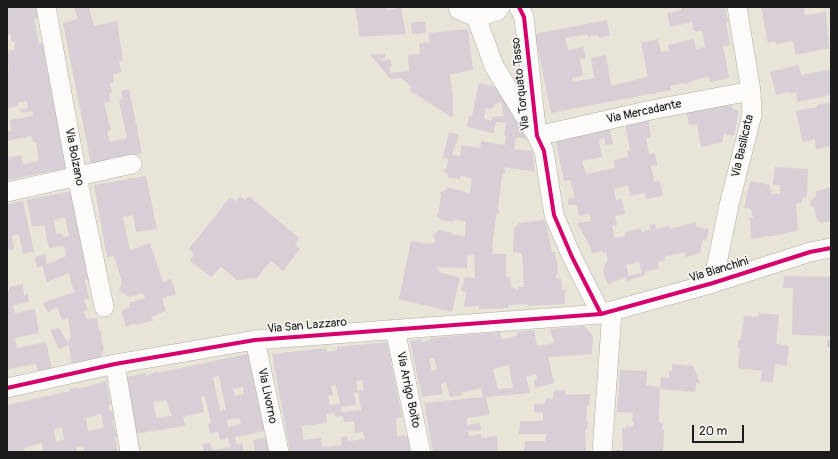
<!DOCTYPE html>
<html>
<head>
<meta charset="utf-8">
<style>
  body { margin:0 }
  #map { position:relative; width:838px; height:459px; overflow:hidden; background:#e8e4d7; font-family:Pangolin,sans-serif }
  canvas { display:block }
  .frame { position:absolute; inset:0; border:8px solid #1c1c1c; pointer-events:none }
  .scale { position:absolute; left:692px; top:425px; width:52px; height:18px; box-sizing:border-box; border:2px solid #1c1c1c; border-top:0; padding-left:5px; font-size:12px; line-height:14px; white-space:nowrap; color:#1c1c1c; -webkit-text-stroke:3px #f6f6f2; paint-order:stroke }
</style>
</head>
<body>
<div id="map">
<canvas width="838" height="459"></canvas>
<div class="frame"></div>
<div class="scale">20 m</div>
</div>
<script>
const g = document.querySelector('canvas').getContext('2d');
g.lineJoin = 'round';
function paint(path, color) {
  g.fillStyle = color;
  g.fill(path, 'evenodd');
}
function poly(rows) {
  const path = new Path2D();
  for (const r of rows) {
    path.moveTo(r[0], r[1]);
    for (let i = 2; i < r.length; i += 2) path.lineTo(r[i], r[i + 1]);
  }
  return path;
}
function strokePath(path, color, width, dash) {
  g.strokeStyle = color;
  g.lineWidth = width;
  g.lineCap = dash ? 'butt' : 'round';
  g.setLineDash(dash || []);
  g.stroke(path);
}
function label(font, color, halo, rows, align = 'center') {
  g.font = font + ' Pangolin,sans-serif';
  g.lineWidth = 3;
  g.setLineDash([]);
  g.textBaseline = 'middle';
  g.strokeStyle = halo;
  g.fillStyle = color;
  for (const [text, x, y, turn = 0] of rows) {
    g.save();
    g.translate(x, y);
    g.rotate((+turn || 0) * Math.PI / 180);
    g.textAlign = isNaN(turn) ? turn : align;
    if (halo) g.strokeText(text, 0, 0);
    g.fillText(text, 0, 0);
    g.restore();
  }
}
const building = poly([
  [7,7,37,7,39,18,34,19,39,44,46,42,68,168,7,180,7,158,21,155,23,164,39,161,36,142,33,142,31,136,7,141,7,132,11,131,10,120,33,116,32,111,21,113,20,109,28,108,27,101,18,103,18,106,7,108,7,72,9,71,7,51,15,50,15,41,12,42,10,34,7,35],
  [74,7,89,7,94,26,117,21,123,60,119,61,121,72,113,74,114,82,110,84,112,92,109,93,111,101,104,103,111,130,107,131,110,142,127,138,119,100,123,99,121,91,129,89,142,153,91,164,63,23,78,19],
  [355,7,386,7,386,10,401,8,406,34,360,37],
  [681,7,724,7,729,22,726,22,730,45,723,46,729,78,710,82,709,77,695,80,687,84,682,83,670,86,671,90,551,113,535,34,607,20,610,36,598,38,598,35,588,37,587,34,565,38,568,50,583,47,586,58,580,59,583,76,572,78,573,82,594,78,591,58,606,55,611,86,648,77,641,43,658,39,661,52,669,51,668,45,694,39,696,49,705,47,702,31,694,31,692,22,670,27,667,13,681,10],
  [761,7,804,7,805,15,826,12,829,48,796,55,793,41,776,44,775,41,768,43],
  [425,21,426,33,412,34,411,23],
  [468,29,473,70,450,74,453,99,453,118,410,91,411,86,401,78,391,79,370,55,385,54,385,58,381,59,382,61,390,59,392,66,389,67,391,73,409,71,408,55,420,54,419,44,429,42,429,33],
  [799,65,801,75,831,69,831,95,797,102,796,92,789,94,789,92,776,95,770,72],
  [479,83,502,88,530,140,516,137,514,149,532,151,535,172,503,167,506,172,502,175,498,209,500,212,496,215,492,248,494,251,491,254,506,254,506,277,510,277,511,288,515,288,515,290,518,290,518,287,524,287,522,253,513,252,514,229,519,223,543,220,546,223,552,252,555,252,556,260,557,260,558,274,556,274,556,278,561,279,562,290,565,290,565,304,528,306,528,304,508,305,509,308,479,309,479,306,464,307,466,292,461,291,465,277,475,278,474,255,467,256,467,268,437,267,437,269,440,269,439,272,460,278,452,312,399,299,411,241,428,244,434,243,435,239,432,236,439,230,453,233,452,235,465,236,466,221,454,220,454,222,441,220,436,215,439,212,441,195,439,193,446,190,446,187,470,193,472,179,461,176,460,179,448,178,448,175,442,170,446,169,448,161,448,159,443,158,449,132,459,135,452,155,460,156,461,145,480,148,481,141,505,145,506,136,504,135,506,123,496,122,493,133,467,127,469,116,472,116],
  [501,102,504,116,492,117,491,121,484,118,486,108,492,109,494,105],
  [831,102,831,146,816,149,815,139,805,142,802,140,796,111,817,107,817,105],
  [731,104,733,109,739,111,734,136,724,134,722,142,701,147,697,124,689,125,686,108,700,105,701,110],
  [648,117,651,137,646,138,649,154,655,153,657,165,651,166,654,181,660,181,663,196,646,199,645,193,630,196,628,185,614,189,616,200,622,199,625,214,615,216,617,225,612,226,615,238,625,236,624,233,640,228,642,232,651,229,649,225,655,224,656,229,669,226,671,229,696,222,696,227,709,229,706,241,703,240,700,253,686,257,684,252,664,257,665,260,658,262,659,268,645,272,645,275,627,281,626,277,608,284,603,272,605,264,608,261,606,252,603,253,602,251,592,253,590,246,577,223,591,221,590,214,579,216,577,205,568,205,568,199,575,197,570,180,564,181,555,135,609,125,613,144,606,145,604,138,599,140,602,157,582,161,586,174,615,168,614,160,628,157,627,151,630,151,625,122],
  [639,262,642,273,629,276,626,265],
  [775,167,808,169,807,196,802,198,802,203,796,204,798,231,785,233,785,234,751,239,750,218,753,218,751,209,744,208,750,181,770,185,769,190,772,190,771,194,780,194,780,185,773,185],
  [146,176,157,229,136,232,133,215,123,217,130,250,150,243,163,282,171,279,176,294,162,298,166,311,151,317,153,321,136,325,135,323,126,327,121,311,130,307,129,303,145,298,143,293,129,297,119,291,122,282,114,256,107,257,94,185],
  [831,187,831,221,821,223,816,218,814,207,811,207,810,201,816,196,816,191],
  [72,191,89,280,85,280,89,299,84,299,88,310,84,312,87,319,97,318,99,331,101,330,102,343,104,348,100,360,72,364,68,339,71,338,68,318,62,320,57,307,48,312,43,303,74,292,69,273,47,282,42,266,37,268,35,257,45,254,47,264,66,256,64,246,49,248,44,225,32,227,27,200],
  [65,217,69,236,63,237,62,233,56,234,54,220],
  [240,196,245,200,249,196,299,238,295,245,300,249,283,271,271,261,257,278,237,280,221,267,211,277,190,261,194,254,189,249,230,197,236,201],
  [23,201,34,252,23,254,19,234,12,236,14,249,7,250,7,204],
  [784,276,831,277,831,336,792,335,793,288,783,288],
  [23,284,24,295,28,294,29,302,13,305,15,313,35,309,39,333,15,338,17,348,46,342,52,369,38,371,36,364,7,369,7,291,9,291,9,287],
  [759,313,779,315,776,344,789,346,787,366,775,364,773,382,760,381,762,371,738,368,740,348,738,348,738,340,741,340,744,316,758,317],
  [584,326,593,336,592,354,548,357,554,383,535,388,534,380,537,380,536,374,526,377,530,393,486,397,490,415,467,418,467,425,480,423,481,430,468,431,469,436,481,434,481,438,497,436,498,450,492,452,433,452,424,403,483,397,481,388,461,393,462,395,450,397,446,382,441,384,443,394,422,397,410,341,421,339,422,342,431,340,430,338,500,332,502,340,518,335,517,332,534,330,537,346,554,343,550,329],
  [434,358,437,369,432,371,429,359],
  [509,365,513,388,498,389,493,369],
  [59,328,69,345,59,349,50,330],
  [827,340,831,341,831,348,827,347],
  [387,342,402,417,396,418,397,436,406,435,406,437,409,436,412,450,410,452,290,452,272,354,326,348,327,352,337,350,337,347],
  [362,380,364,390,358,391,356,381],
  [336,385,340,404,330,405,328,396,333,395,331,386],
  [358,392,361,410,342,412,341,407,356,405,354,393],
  [334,413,336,417,343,416,344,422,354,421,355,433,363,432,365,439,348,441,347,436,341,437,342,445,322,447,321,438,303,440,302,426,327,423,326,414],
  [251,353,266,431,235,437,237,445,242,443,244,452,204,452,202,444,210,443,212,449,215,450,230,447,228,438,220,440,218,432,210,434,208,424,211,423,205,396,201,397,204,412,183,417,185,426,135,434,122,378,145,373,146,376,158,371,158,373],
  [219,376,226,410,220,411,213,377],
  [243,387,244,394,235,396,233,389],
  [166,400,172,416,156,418,153,402],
  [239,418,241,424,228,427,227,420],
  [672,364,693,366,700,383,696,383,695,392,660,389,659,415,659,423,663,423,662,429,664,430,663,452,615,452,615,450,623,450,622,428,626,429,626,426,633,427,634,421,632,421,633,413,617,412,620,370,647,371,646,385,660,387,661,377,669,378,669,371,672,371],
  [106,381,111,404,109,405,110,412,112,411,114,419,112,420,117,436,115,437,118,452,85,452,83,446,76,447,77,452,43,452,42,443,24,448,25,452,7,452,7,405,70,391,69,389,79,387,79,389],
  [101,414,104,428,88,431,86,418],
  [62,427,64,440,56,442,54,429],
  [565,390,566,395,590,394,589,405,587,405,586,421,588,421,587,429,585,430,586,452,524,452,525,441,545,441,546,434,519,434,520,421,543,421,543,413,534,412,534,404,544,404,546,399,553,399,553,391],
  [267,437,270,452,255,452,253,440]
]);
const street = poly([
  [46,7,77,176,104,307],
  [458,7,459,10,476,17,497,11,500,7],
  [519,7,524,17,537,136,544,151,554,215,572,257,601,314],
  [476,17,494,66,535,133],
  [537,136,651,110,751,91],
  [7,192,132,164],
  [713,283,729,205,752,115,751,91,737,7],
  [395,329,421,452],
  [255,340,279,452],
  [115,364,130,452],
  [7,388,115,364,255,340,601,314,713,283,810,252,831,248],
  [602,452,612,311]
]);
const cycleway = poly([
  [519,7,524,17,537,136,544,151,554,215,572,257,601,314],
  [7,388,115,364,255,340,601,314,713,283,810,252,831,248]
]);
const streetNames = [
  ["Via Torquato Tasso",521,84,-96],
  ["Via Mercadante",644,112,-12],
  ["Via Basilicata",743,146,-77],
  ["Via Bolzano",74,157,79],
  ["Via Bianchini",719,270,-17],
  ["Via San Lazzaro",307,326,-5],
  ["Via Arrigo Boito",408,390,78],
  ["Via Livorno",267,396,78]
];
paint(building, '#d7cfd5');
strokePath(street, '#afaca4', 20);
strokePath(street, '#fcfbf9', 19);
strokePath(cycleway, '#d6006c', 4);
label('12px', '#1c1c1c', '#f6f6f2', streetNames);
</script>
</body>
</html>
